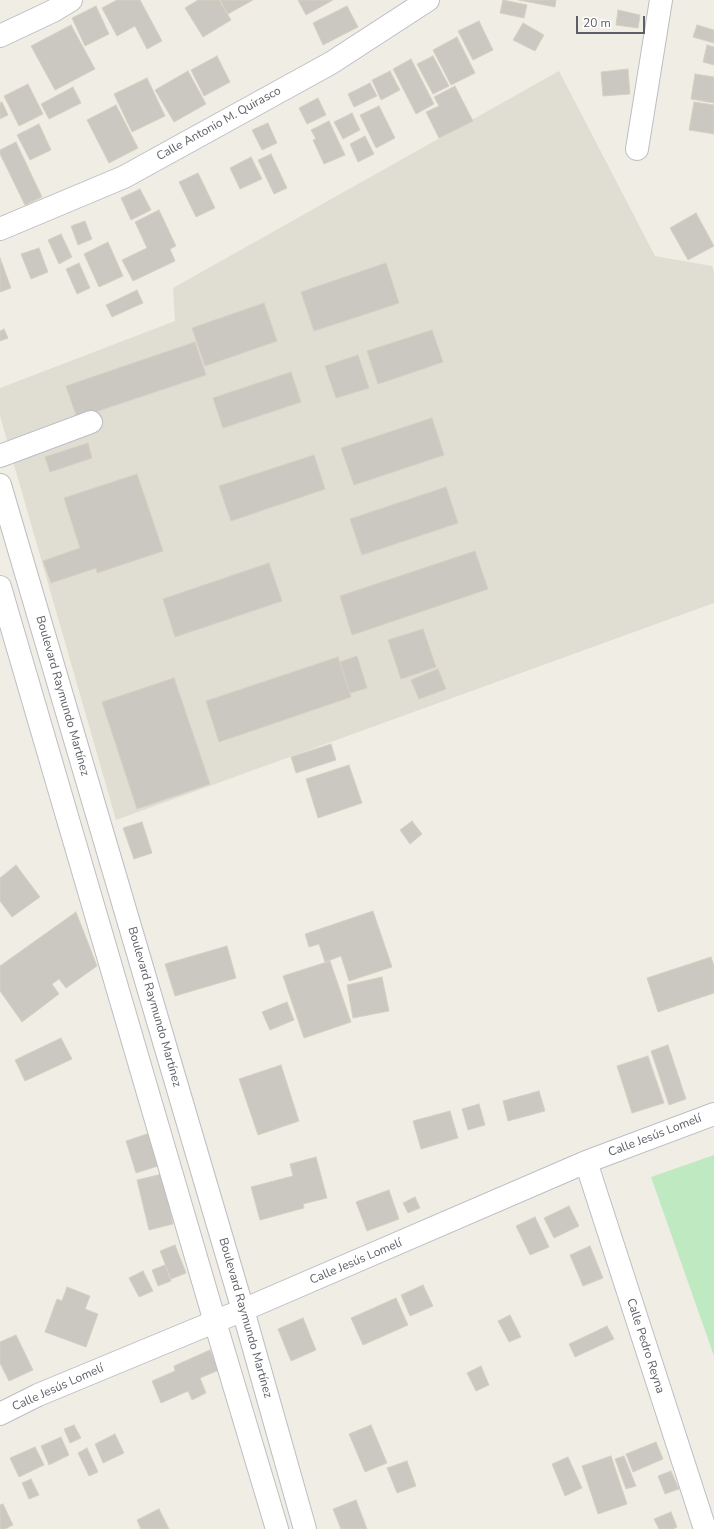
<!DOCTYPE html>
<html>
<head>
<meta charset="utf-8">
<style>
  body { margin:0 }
  #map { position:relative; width:714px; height:1529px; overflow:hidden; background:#f0eee4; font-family:"Nunito Sans",sans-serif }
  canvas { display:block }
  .scale { position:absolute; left:576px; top:16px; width:69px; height:18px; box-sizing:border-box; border:2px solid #5c6066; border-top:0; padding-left:5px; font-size:12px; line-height:14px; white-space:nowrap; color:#5c6066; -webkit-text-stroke:3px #fff; paint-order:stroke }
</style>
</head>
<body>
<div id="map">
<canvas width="714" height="1529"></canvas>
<div class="scale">20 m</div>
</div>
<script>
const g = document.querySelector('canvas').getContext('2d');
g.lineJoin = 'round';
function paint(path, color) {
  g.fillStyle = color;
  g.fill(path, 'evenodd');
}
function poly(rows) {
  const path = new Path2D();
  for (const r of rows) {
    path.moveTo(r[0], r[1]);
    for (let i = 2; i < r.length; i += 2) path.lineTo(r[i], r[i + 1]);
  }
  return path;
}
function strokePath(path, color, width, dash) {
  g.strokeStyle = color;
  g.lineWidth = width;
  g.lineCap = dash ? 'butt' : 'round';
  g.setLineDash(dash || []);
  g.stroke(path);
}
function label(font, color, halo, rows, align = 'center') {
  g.font = font + ' "Nunito Sans",sans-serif';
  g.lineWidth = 3;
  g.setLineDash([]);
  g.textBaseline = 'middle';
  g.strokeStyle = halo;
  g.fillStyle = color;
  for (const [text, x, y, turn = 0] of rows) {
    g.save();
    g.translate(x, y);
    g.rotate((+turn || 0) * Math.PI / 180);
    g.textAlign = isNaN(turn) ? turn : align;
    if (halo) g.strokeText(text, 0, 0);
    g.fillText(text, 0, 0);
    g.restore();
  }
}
const education = poly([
  [559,71,655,256,712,266,714,272,714,603,116,820,0,416,0,388,175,321,173,288]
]);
const green = poly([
  [714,1155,714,1356,651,1177]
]);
const building = poly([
  [117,0,140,0,162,41,147,49,135,26,117,36,102,8,117,0],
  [198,0,219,0,231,20,203,37,185,8,198,0],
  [220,0,253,0,228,14,220,0],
  [298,0,333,0,306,15,298,0],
  [503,0,527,5,524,18,500,13,503,0],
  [519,0,556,0,555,7,519,0],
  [96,6,109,34,85,46,72,18,96,6],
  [347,6,358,27,323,45,313,23,347,6],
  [618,10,640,15,638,28,616,25,618,10],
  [479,21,493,50,473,60,458,31,479,21],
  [523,23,544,35,535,51,513,40,523,23],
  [71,25,95,69,55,90,31,46,71,25],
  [697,25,714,30,714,43,693,37,697,25],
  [457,37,475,73,451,85,433,50,457,37],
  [707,45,714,47,714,65,703,62,707,45],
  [217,56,230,82,204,96,191,70,217,56],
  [433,56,449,86,433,94,417,64,433,56],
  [411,59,434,104,416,114,393,69,411,59],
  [628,69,630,94,603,96,601,72,628,69],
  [188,71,206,104,174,122,155,90,188,71],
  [390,71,400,90,381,100,372,80,390,71],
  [695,74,714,77,714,103,691,99,695,74],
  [147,78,165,116,132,132,114,94,147,78],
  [370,83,377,96,354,107,348,94,370,83],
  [28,84,43,114,19,126,4,96,28,84],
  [455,86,473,121,439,138,426,112,439,106,434,97,455,86],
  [73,87,81,103,49,119,41,104,73,87],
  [318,98,326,115,307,124,299,108,318,98],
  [2,102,8,115,0,119,0,103,2,102],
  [694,102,714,105,714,134,689,130,694,102],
  [116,105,138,148,109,163,87,120,116,105],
  [379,106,395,138,376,148,360,115,379,106],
  [352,113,360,130,343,139,334,122,352,113],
  [329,121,345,155,324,164,313,140,316,139,311,130,329,121],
  [268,123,277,143,262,150,252,130,268,123],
  [39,124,51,150,30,160,17,135,39,124],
  [365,136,374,154,358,162,350,144,365,136],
  [16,142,42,197,25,205,0,154,0,150,16,142],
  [271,154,287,188,274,194,258,160,271,154],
  [251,157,262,179,240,189,230,168,251,157],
  [198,173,215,208,196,217,179,182,198,173],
  [140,189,151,210,131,220,121,198,140,189],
  [159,210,176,246,170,249,175,261,133,281,122,260,147,248,135,222,159,210],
  [696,213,714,246,688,260,670,228,696,213],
  [85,221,92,239,78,245,71,226,85,221],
  [61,234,72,257,59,264,48,240,61,234],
  [108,242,123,276,99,287,84,254,108,242],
  [39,248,48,272,31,279,21,254,39,248],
  [0,258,11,288,0,292,0,258],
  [79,263,90,288,77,294,66,269,79,263],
  [386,263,399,303,314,331,301,292,386,263],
  [137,290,143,303,112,317,106,305,137,290],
  [264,303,277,341,205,366,192,328,264,303],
  [4,329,8,338,0,341,0,331,4,329],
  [432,330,443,362,378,384,367,351,432,330],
  [195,342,206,375,77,418,66,386,195,342],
  [358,355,369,388,336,398,325,366,358,355],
  [291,372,301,402,223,428,213,398,291,372],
  [432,418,444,455,354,485,341,448,432,418],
  [88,443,92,458,50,472,45,457,88,443],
  [314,455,325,489,231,521,219,486,314,455],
  [137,474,163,551,97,573,96,568,51,583,43,561,80,548,64,498,137,474],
  [446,487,458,523,362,555,350,519,446,487],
  [475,551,488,589,352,635,340,596,475,551],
  [269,563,282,601,175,637,163,599,269,563],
  [423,629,436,667,401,679,388,640,423,629],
  [357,656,367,688,350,693,340,662,357,656],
  [338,657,351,697,219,742,206,701,338,657],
  [438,669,446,689,419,699,411,680,438,669],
  [174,678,210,784,137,809,102,702,174,678],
  [331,744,336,760,296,773,291,757,331,744],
  [349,765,362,803,318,818,306,779,349,765],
  [412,821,422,834,410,844,400,830,412,821],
  [142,822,152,853,134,859,123,828,142,822],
  [16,865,40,897,12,917,0,901,0,878,16,865],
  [373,911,392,967,349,981,341,956,325,962,319,944,309,947,305,934,373,911],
  [76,912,97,966,66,988,59,979,52,984,59,994,22,1022,0,991,0,966,76,912],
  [227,946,236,978,175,996,165,964,227,946],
  [711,957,714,966,714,993,658,1012,647,978,711,957],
  [330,961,351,1022,304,1038,283,976,330,961],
  [382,977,389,1011,353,1018,347,985,382,977],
  [287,1002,294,1020,270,1030,262,1012,287,1002],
  [61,1038,72,1059,25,1081,15,1060,61,1038],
  [668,1045,686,1099,669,1105,651,1051,668,1045],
  [648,1056,664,1103,632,1113,617,1066,648,1056],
  [281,1065,299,1121,258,1135,239,1079,281,1065],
  [539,1091,545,1111,508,1121,503,1101,539,1091],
  [479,1104,485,1125,468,1130,462,1109,479,1104],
  [450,1111,458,1138,421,1149,413,1121,450,1111],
  [150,1133,161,1165,136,1173,126,1141,150,1133],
  [316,1157,327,1198,303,1204,304,1208,260,1220,251,1187,293,1176,290,1164,316,1157],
  [162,1174,173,1224,149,1230,137,1180,162,1174],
  [389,1190,399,1219,367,1231,356,1202,389,1190],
  [415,1197,420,1208,408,1213,403,1203,415,1197],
  [569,1206,579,1226,554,1238,544,1218,569,1206],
  [535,1217,549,1247,530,1255,516,1226,535,1217],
  [175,1245,186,1273,171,1279,160,1251,175,1245],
  [590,1246,603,1278,583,1286,570,1255,590,1246],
  [165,1265,171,1281,158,1286,152,1270,165,1265],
  [143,1271,153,1291,139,1297,129,1278,143,1271],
  [423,1285,433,1306,410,1316,401,1295,423,1285],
  [67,1287,90,1296,85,1309,98,1314,86,1347,45,1332,57,1299,62,1301,67,1287],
  [396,1298,408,1325,363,1345,351,1318,396,1298],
  [510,1315,521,1337,509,1342,498,1321,510,1315],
  [303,1318,316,1350,291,1361,278,1329,303,1318],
  [607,1326,614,1339,575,1357,569,1344,607,1326],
  [16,1335,33,1370,9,1381,0,1363,0,1342,16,1335],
  [210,1350,219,1370,200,1378,206,1393,192,1400,188,1391,161,1403,152,1381,175,1371,174,1366,210,1350],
  [481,1366,489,1385,476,1391,467,1373,481,1366],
  [74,1425,81,1438,70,1443,64,1429,74,1425],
  [371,1425,387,1463,365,1472,349,1434,371,1425],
  [115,1434,124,1453,103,1463,95,1444,115,1434],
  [61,1437,69,1455,49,1465,41,1446,61,1437],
  [656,1442,663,1459,633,1472,626,1454,656,1442],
  [35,1447,44,1465,19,1477,10,1458,35,1447],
  [87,1448,98,1472,89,1476,78,1453,87,1448],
  [611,1456,627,1504,598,1514,582,1466,611,1456],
  [624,1456,636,1486,626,1489,615,1459,624,1456],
  [568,1457,582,1488,565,1496,552,1464,568,1457],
  [407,1461,416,1486,397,1493,387,1468,407,1461],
  [671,1471,679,1489,665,1494,658,1476,671,1471],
  [31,1479,39,1495,29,1499,22,1483,31,1479],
  [356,1500,367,1529,341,1529,333,1509,356,1500],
  [3,1504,13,1525,5,1529,0,1529,0,1505,3,1504],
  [159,1509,169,1529,141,1529,137,1520,159,1509],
  [671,1512,677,1527,673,1529,659,1529,654,1519,671,1512]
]);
const minor = poly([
  [0,36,53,11,71,0],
  [637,149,661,0],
  [0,229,124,177,331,63,428,0],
  [0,456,91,422],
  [0,485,243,1310,305,1529],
  [0,587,215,1322,277,1529],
  [586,1162,705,1529],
  [0,1414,38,1395,243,1310,586,1162,714,1114]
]);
const streetNames = [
  ["Calle Antonio M. Quirasco",219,124,-29],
  ["Boulevard Raymundo Martínez",62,696,74],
  ["Boulevard Raymundo Martínez",154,1007,74],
  ["Calle Jesús Lomelí",655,1136,-21],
  ["Calle Jesús Lomelí",356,1262,-23],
  ["Boulevard Raymundo Martínez",245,1318,74],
  ["Calle Pedro Reyna",645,1346,72],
  ["Calle Jesús Lomelí",58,1388,-24]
];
paint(education, '#e0ddd3');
paint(green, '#bfe9c0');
paint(building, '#cbc8c1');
strokePath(building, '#d5d0c2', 1);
strokePath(minor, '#bcbec4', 24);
strokePath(minor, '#fff', 22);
label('12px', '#5c6066', '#fff', streetNames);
</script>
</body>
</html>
